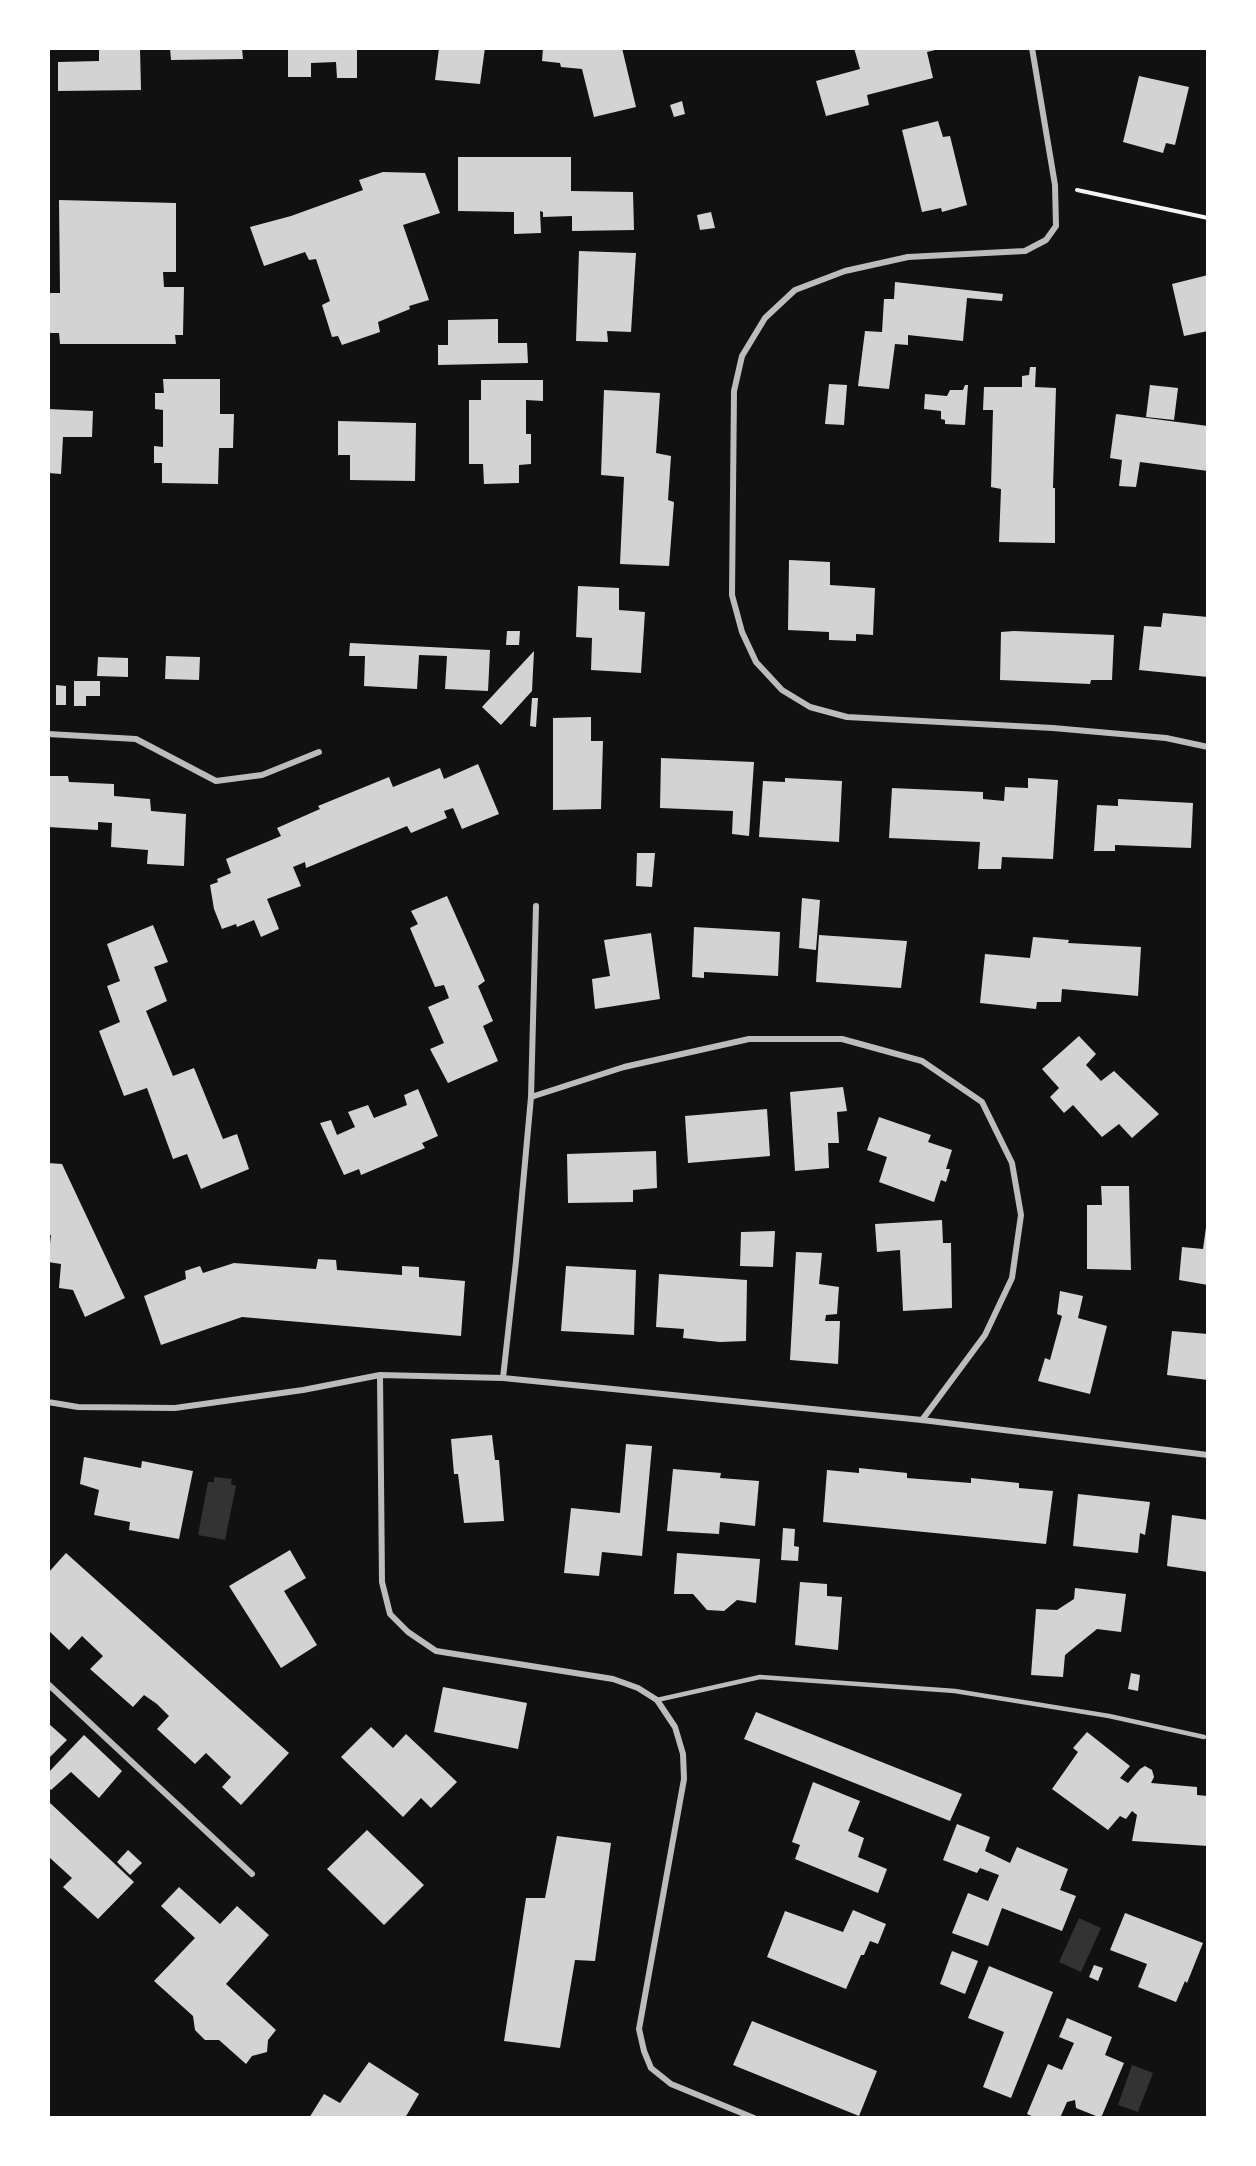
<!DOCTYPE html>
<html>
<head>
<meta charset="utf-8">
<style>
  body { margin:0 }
  #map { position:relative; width:1256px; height:2166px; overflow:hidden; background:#111; font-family:"Golos Text",sans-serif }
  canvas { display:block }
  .frame { position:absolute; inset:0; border:50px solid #fff; pointer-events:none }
</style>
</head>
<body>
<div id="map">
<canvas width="1256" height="2166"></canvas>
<div class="frame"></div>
</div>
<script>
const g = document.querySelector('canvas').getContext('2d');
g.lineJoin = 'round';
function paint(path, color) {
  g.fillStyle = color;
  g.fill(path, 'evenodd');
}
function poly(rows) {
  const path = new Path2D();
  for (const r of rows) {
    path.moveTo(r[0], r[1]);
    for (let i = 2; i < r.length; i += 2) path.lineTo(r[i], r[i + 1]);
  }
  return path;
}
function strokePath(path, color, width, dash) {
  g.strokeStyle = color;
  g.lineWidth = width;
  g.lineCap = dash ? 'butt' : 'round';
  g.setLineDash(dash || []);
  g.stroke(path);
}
const water = poly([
  [214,1477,232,1479,231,1484,236,1486,225,1540,198,1535,208,1482,214,1482],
  [1079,1918,1101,1928,1081,1972,1059,1962],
  [1132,2065,1153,2073,1138,2112,1118,2105]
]);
const building = poly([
  [99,48,140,48,141,90,58,91,58,62,99,61],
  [170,48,242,48,243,59,171,60],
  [288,48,357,48,357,78,337,78,336,62,311,63,311,77,288,77],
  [439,48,485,48,480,84,435,80],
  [543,48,622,48,636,107,594,117,582,69,561,67,560,63,542,61],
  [854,48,935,48,935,50,927,52,933,78,867,95,869,105,826,116,816,81,860,69],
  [1139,76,1189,87,1175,145,1166,143,1163,153,1123,142],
  [682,101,685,114,674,117,670,105],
  [938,121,943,137,950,136,967,205,942,212,941,208,922,212,902,130],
  [458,157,571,157,571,191,633,192,634,230,572,231,572,216,543,217,543,212,540,211,541,233,514,234,514,212,458,211],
  [383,172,425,173,440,213,403,225,429,300,409,306,410,309,378,322,380,332,342,345,338,336,332,337,322,305,330,301,316,259,309,260,305,252,264,266,250,227,291,216,363,190,359,180],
  [59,200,176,203,176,272,163,272,164,287,184,287,183,335,175,335,176,344,60,344,59,333,49,333,48,293,60,293],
  [711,212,715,228,700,230,697,215],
  [579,251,636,253,631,332,607,331,608,342,576,341],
  [1208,275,1208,331,1184,336,1172,284],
  [895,282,1003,294,1002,301,967,298,963,341,908,335,908,345,895,344,889,389,858,386,865,331,882,332,884,299,894,299],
  [498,319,498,343,527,343,528,363,438,365,438,345,448,345,448,320],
  [1030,367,1036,367,1035,387,1056,388,1053,488,1055,488,1055,543,999,542,1001,489,991,487,993,410,983,410,984,387,1022,387,1022,376,1029,375],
  [163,379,220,379,220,414,234,414,233,448,219,448,218,484,162,483,162,463,154,463,154,446,163,447,163,410,155,409,155,393,164,393],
  [481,380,543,380,543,401,526,400,526,434,531,434,531,464,519,465,519,483,484,484,483,464,469,464,469,400,481,400],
  [829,384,847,385,844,425,825,424],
  [965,385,968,385,965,425,945,424,945,420,941,419,941,411,924,409,925,394,947,396,950,390,963,390],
  [1150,385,1178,388,1174,420,1146,417],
  [604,390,660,393,656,453,671,456,668,500,674,502,669,566,620,564,624,477,601,475],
  [48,409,93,411,92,437,63,437,61,474,48,473],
  [1116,414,1208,426,1208,471,1140,462,1136,487,1119,486,1122,460,1110,458],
  [338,421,416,423,415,481,350,480,350,455,338,455],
  [789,560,830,562,830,585,875,588,873,635,856,634,856,641,829,640,829,632,788,630],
  [578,586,619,588,619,610,645,612,641,673,591,670,592,638,576,637],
  [1163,613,1208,617,1208,677,1139,670,1144,626,1161,627],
  [507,631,520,631,519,645,506,645],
  [1014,631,1114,635,1112,680,1091,680,1090,684,1000,680,1001,632],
  [350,643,490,650,488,691,445,689,447,656,419,655,417,689,364,686,365,656,349,656],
  [534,651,532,691,501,725,482,707],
  [166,656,200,657,199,680,165,679],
  [98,657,128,658,128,677,97,676],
  [74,681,100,681,100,696,86,696,86,706,74,706],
  [56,685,66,686,66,705,56,705],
  [532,698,538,698,536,727,530,726],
  [591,717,591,741,603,741,601,809,553,810,553,718],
  [661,758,754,762,749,836,732,834,733,811,660,808],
  [478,764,499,814,462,829,453,808,444,811,447,818,411,833,407,826,306,868,305,862,293,867,301,886,267,899,279,929,261,937,254,920,237,927,236,924,222,929,214,909,210,885,218,882,217,879,231,873,226,859,281,836,277,828,320,809,318,806,389,777,393,787,440,768,444,779],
  [48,776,68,776,69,782,114,784,114,796,150,799,151,811,186,814,184,866,147,864,148,850,111,847,112,823,98,822,98,830,48,827],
  [785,778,842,781,839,842,759,837,763,781,785,782],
  [1028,778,1058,780,1053,859,1002,857,1001,869,978,869,980,842,889,838,892,788,983,792,983,799,1004,801,1005,787,1028,788],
  [1118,799,1193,803,1191,848,1115,845,1115,851,1094,851,1097,805,1118,806],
  [637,853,655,853,652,887,636,886],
  [447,896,485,981,478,986,493,1021,483,1026,498,1061,448,1083,430,1049,444,1043,428,1007,449,998,444,985,435,987,410,928,418,924,411,911],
  [802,898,820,900,816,950,799,948],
  [153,925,168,962,154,967,167,1001,146,1011,173,1076,194,1068,223,1139,237,1134,249,1169,201,1189,187,1154,173,1159,147,1088,124,1096,99,1031,120,1022,107,986,120,981,107,944],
  [694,927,780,932,778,976,704,972,704,978,692,977],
  [651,933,660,999,595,1009,592,979,610,976,604,940],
  [819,935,907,941,901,988,816,982],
  [1033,937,1069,940,1068,943,1141,947,1138,996,1062,989,1061,1002,1037,1002,1036,1009,980,1003,985,954,1030,958],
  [1079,1036,1096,1054,1086,1065,1101,1081,1114,1071,1159,1114,1132,1138,1119,1124,1102,1137,1073,1105,1064,1113,1050,1097,1059,1088,1042,1069],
  [843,1087,847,1111,837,1112,839,1143,828,1143,829,1168,795,1171,790,1092],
  [418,1089,438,1136,422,1143,425,1148,361,1175,359,1169,344,1175,320,1123,331,1120,337,1135,355,1127,348,1112,368,1105,374,1118,407,1105,404,1095],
  [767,1109,770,1156,688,1163,685,1116],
  [879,1117,931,1135,928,1142,952,1150,946,1169,950,1169,946,1182,941,1180,934,1202,879,1182,887,1157,867,1150],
  [656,1151,657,1188,633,1190,633,1202,568,1203,567,1154],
  [48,1163,62,1164,125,1298,85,1317,73,1290,59,1288,61,1264,48,1262,51,1235,48,1235],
  [1101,1186,1129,1186,1131,1270,1087,1269,1087,1205,1102,1205],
  [942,1220,943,1243,951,1243,952,1308,903,1311,900,1250,877,1252,875,1224],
  [1207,1220,1208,1285,1179,1280,1182,1247,1203,1249],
  [775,1231,773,1267,740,1266,741,1232],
  [796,1252,822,1253,819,1284,839,1287,837,1314,826,1315,825,1321,840,1321,838,1364,790,1360],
  [318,1259,336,1260,337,1270,402,1275,402,1266,419,1267,419,1277,465,1281,461,1336,242,1317,161,1345,144,1296,186,1279,185,1271,200,1266,203,1273,234,1263,316,1269],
  [566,1266,636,1270,634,1335,561,1331],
  [659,1274,747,1280,746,1341,720,1342,683,1338,684,1329,656,1327],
  [1060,1291,1083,1296,1078,1318,1107,1326,1090,1394,1038,1381,1045,1358,1050,1360,1062,1316,1057,1314],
  [1172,1331,1208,1334,1208,1380,1167,1375],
  [492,1435,495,1460,499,1460,504,1521,464,1523,458,1474,454,1474,451,1439],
  [626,1444,652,1446,642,1556,602,1552,599,1576,564,1573,571,1508,620,1513],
  [84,1457,141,1468,142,1461,193,1471,179,1539,129,1530,130,1522,94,1515,99,1490,80,1484],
  [859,1468,907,1473,907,1478,971,1483,971,1478,1019,1483,1019,1488,1053,1491,1046,1544,823,1522,827,1470,859,1473],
  [673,1469,721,1473,720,1478,759,1481,755,1526,720,1522,719,1534,667,1531],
  [1078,1494,1150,1502,1145,1535,1140,1533,1138,1553,1073,1546],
  [1172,1515,1208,1520,1208,1572,1167,1566],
  [783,1528,795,1529,794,1546,799,1547,798,1561,781,1560],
  [290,1550,306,1578,284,1591,317,1645,281,1668,229,1586],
  [66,1553,289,1753,241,1805,222,1787,231,1777,206,1753,195,1764,157,1729,169,1716,157,1704,144,1695,133,1707,90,1669,103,1656,82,1636,69,1650,48,1630,48,1573],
  [677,1553,760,1559,756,1603,737,1600,724,1611,707,1610,693,1594,674,1594],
  [800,1582,827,1584,827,1596,842,1597,838,1650,795,1645],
  [1075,1588,1126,1594,1121,1632,1097,1629,1065,1655,1063,1677,1031,1675,1036,1609,1057,1610,1074,1599],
  [1131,1673,1140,1675,1138,1691,1128,1689],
  [443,1687,527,1703,518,1749,434,1732],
  [756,1712,962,1794,950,1821,744,1739],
  [48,1723,67,1740,48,1759],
  [371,1727,393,1748,406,1734,457,1782,431,1808,421,1798,403,1817,341,1757],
  [1087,1732,1130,1766,1120,1778,1128,1783,1140,1769,1145,1766,1152,1770,1154,1777,1151,1783,1197,1787,1197,1795,1208,1796,1208,1846,1132,1841,1137,1815,1132,1811,1126,1819,1120,1816,1108,1830,1052,1789,1078,1752,1073,1748],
  [84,1735,122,1771,99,1798,71,1772,51,1790,48,1787,48,1773],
  [813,1782,860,1801,848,1831,864,1838,858,1857,887,1869,878,1893,795,1859,800,1845,792,1842],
  [48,1801,134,1882,98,1919,63,1887,72,1878,50,1858,48,1861],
  [957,1824,990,1837,985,1851,1010,1863,1017,1847,1068,1869,1060,1890,1076,1896,1062,1931,1002,1908,988,1946,952,1933,968,1893,988,1901,999,1875,980,1868,977,1873,943,1860],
  [367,1830,424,1885,384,1925,327,1869],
  [557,1836,611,1843,595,1961,575,1960,560,2048,504,2041,526,1898,545,1898],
  [128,1850,142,1863,130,1875,117,1862],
  [179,1887,220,1924,237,1906,269,1935,226,1984,276,2030,268,2040,267,2052,252,2056,246,2064,219,2040,205,2040,195,2030,193,2016,154,1981,195,1938,161,1906],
  [853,1910,886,1924,878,1944,870,1941,864,1955,861,1955,846,1989,767,1957,785,1911,843,1932],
  [1125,1913,1203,1943,1187,1983,1185,1981,1176,2002,1138,1987,1147,1964,1110,1950],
  [952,1951,978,1961,965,1994,940,1984],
  [1094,1965,1103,1968,1098,1981,1089,1977],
  [989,1966,1053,1992,1011,2098,983,2087,1004,2032,968,2018],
  [1067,2018,1112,2037,1105,2055,1124,2063,1101,2118,1076,2108,1075,2100,1067,2102,1060,2118,1036,2118,1027,2114,1048,2064,1062,2070,1074,2043,1059,2037],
  [752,2021,877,2071,859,2116,733,2065],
  [369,2062,419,2094,405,2118,309,2118,324,2094,340,2103]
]);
const path = poly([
  [1077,190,1208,218]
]);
const service = poly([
  [657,1700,760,1677,955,1691,1109,1716,1204,1737]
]);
const minor = poly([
  [1032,48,1055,185,1056,226,1046,240,1025,251,908,257,845,271,795,290,765,318,742,356,734,391,732,595,742,632,756,662,782,690,810,707,847,717,1053,728,1166,738,1208,747],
  [48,734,136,739,216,781,262,775,319,752],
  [531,1097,624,1067,749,1039,842,1039,922,1061,982,1102,1012,1163,1021,1215,1012,1278,985,1335,922,1420],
  [380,1375,382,1582,390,1614,408,1632,436,1651,613,1679,638,1688,657,1700,675,1727,683,1754,684,1779,639,2029,644,2051,651,2068,671,2084,754,2118],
  [503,1378,516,1261,531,1097,536,906],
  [48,1402,78,1407,175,1408,303,1390,380,1375,503,1378,922,1420,1208,1455],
  [48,1684,252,1874]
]);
paint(water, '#333');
paint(building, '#d3d3d3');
strokePath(path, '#f5f5f5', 4);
strokePath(service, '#bcbcbc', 4.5);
strokePath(minor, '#bcbcbc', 6);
</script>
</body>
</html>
